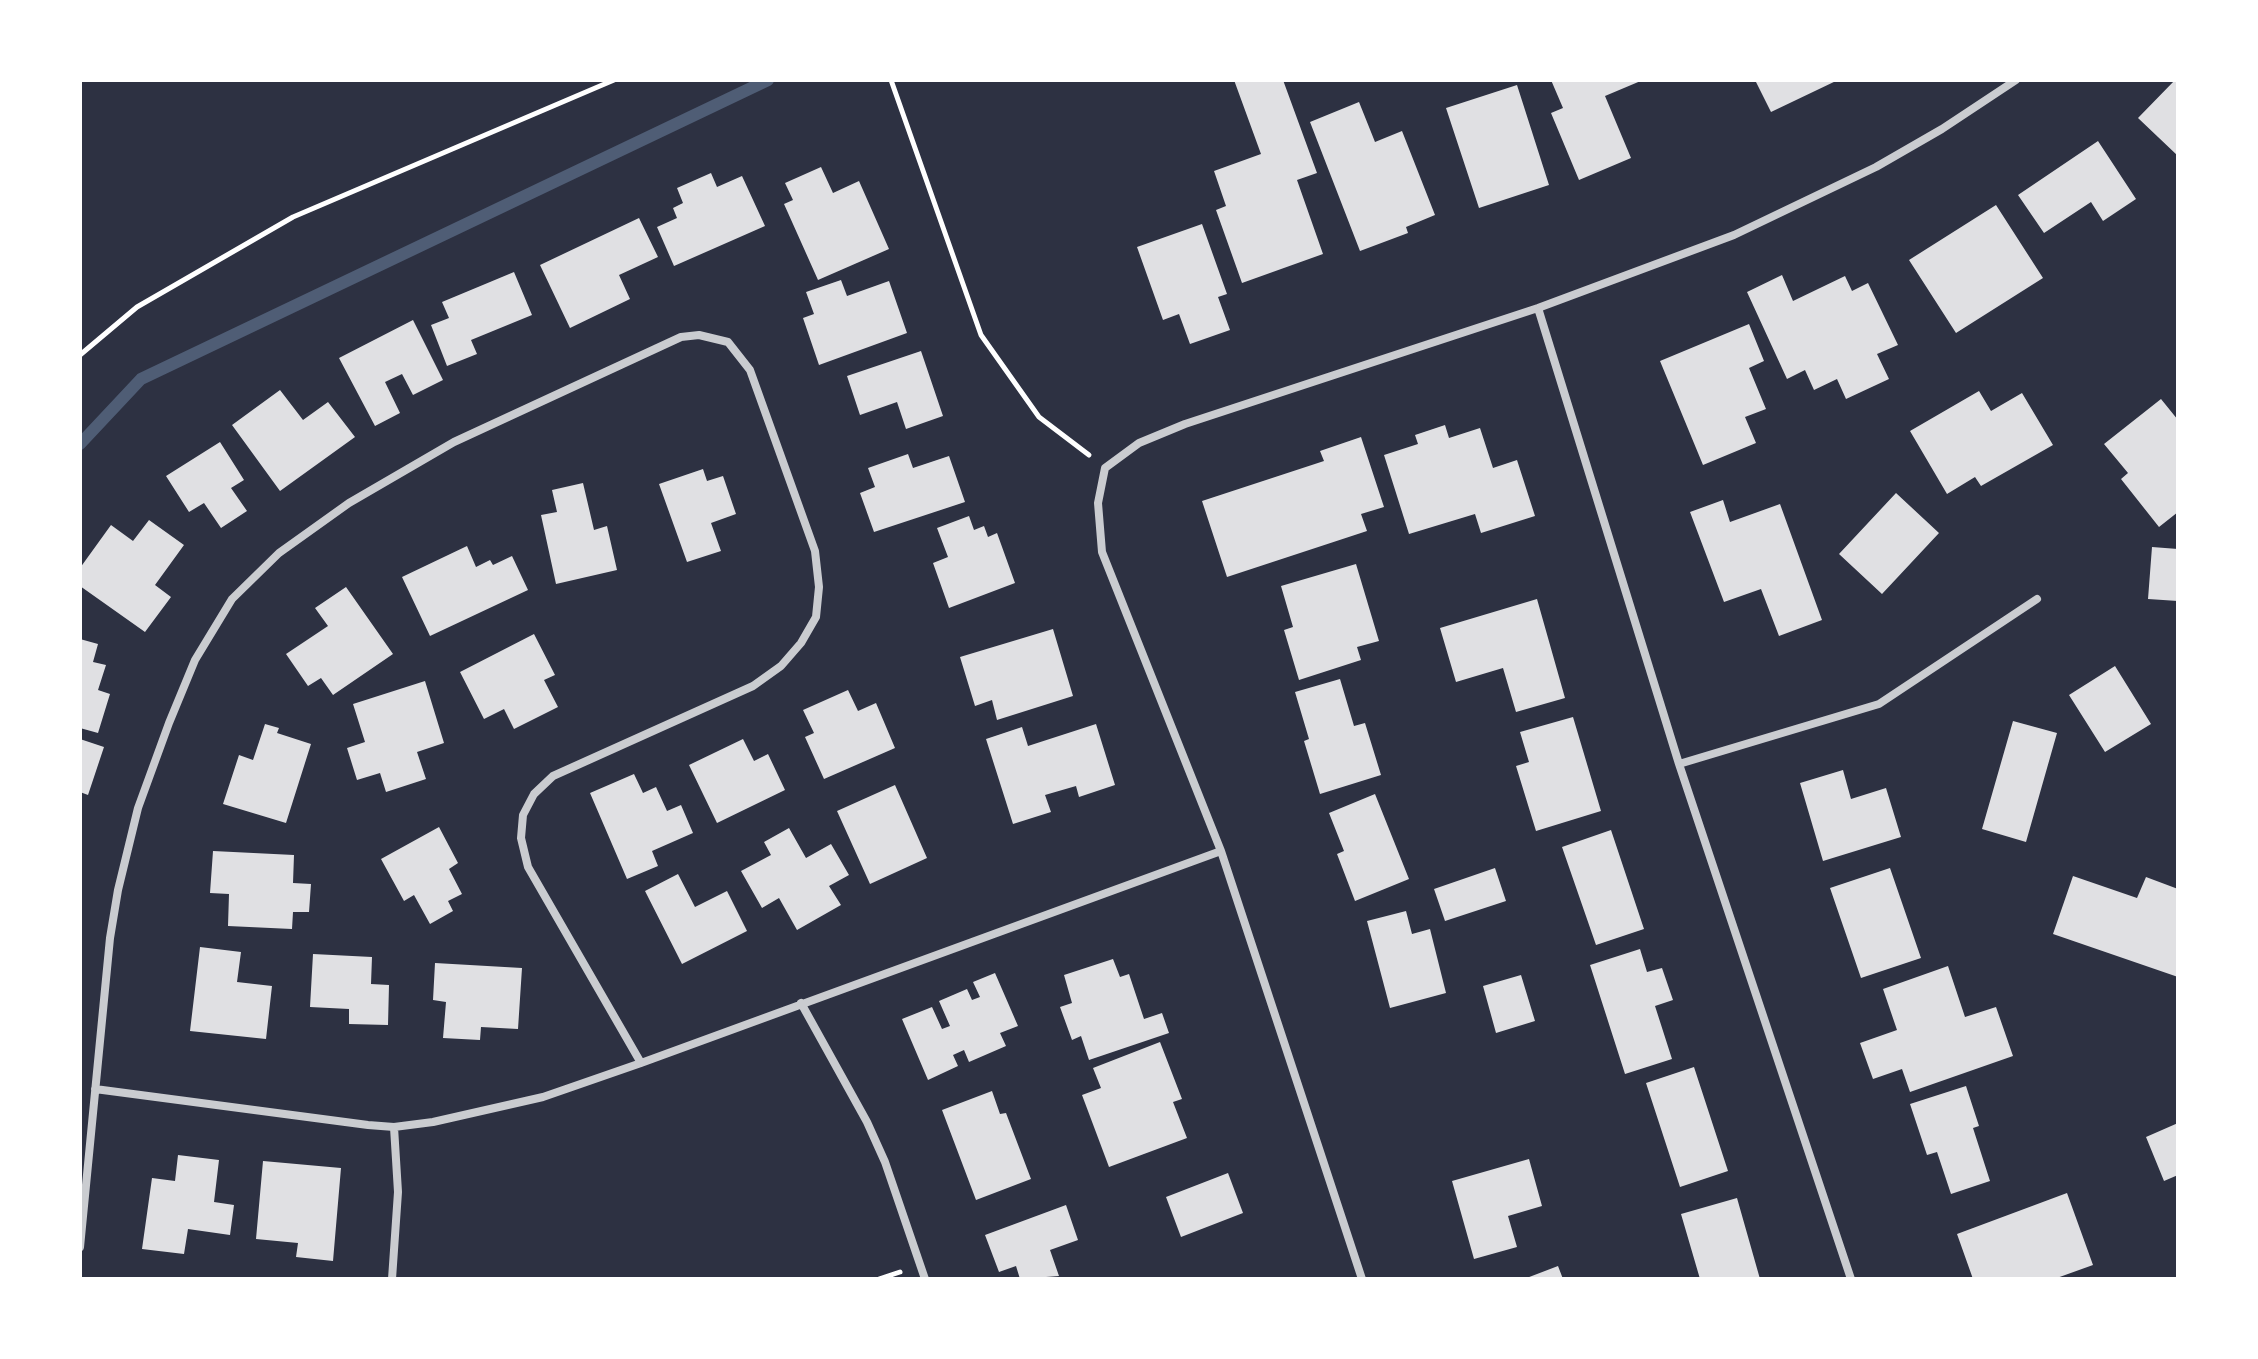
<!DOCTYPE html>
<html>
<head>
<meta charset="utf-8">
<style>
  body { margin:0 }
  #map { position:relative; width:2258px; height:1359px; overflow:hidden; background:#2d3142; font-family:"Sofia Sans Condensed",sans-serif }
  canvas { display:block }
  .frame { position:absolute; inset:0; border:82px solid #fff; pointer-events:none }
</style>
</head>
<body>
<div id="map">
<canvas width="2258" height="1359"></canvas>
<div class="frame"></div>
</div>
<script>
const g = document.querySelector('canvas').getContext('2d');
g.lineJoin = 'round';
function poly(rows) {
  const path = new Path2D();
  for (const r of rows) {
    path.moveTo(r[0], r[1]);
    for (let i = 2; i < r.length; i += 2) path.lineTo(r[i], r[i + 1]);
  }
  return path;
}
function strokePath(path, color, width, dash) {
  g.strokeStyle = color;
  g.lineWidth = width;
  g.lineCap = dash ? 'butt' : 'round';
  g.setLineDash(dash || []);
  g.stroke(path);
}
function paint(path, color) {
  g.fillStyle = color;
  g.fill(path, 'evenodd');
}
const stream = poly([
  [80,444,141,379,768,80]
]);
const building = poly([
  [1234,80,1283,80,1317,173,1297,180,1323,254,1242,283,1216,210,1226,206,1214,171,1261,154],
  [1551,80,1643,80,1605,96,1631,158,1579,180,1551,113,1563,108],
  [1755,80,1838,80,1771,112],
  [2175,80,2178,80,2178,156,2138,118],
  [1517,85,1549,185,1479,208,1446,108],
  [1359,102,1375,142,1402,131,1435,215,1406,227,1408,233,1360,251,1310,122],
  [2098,141,2136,199,2103,221,2091,202,2044,233,2018,195],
  [821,167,833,193,859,181,889,249,818,280,784,204,793,200,785,183],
  [711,173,717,187,742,176,765,226,674,266,657,227,677,218,673,208,683,203,677,188],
  [1996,205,2043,278,1956,333,1909,260],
  [639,218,658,257,619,275,630,299,570,328,540,265],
  [1202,224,1227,294,1218,297,1230,330,1190,344,1179,314,1163,320,1137,247],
  [514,272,532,315,471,340,477,354,447,366,431,325,449,318,442,302],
  [1782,275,1793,301,1845,276,1852,291,1868,283,1898,345,1877,354,1889,379,1846,399,1837,379,1814,390,1805,370,1787,379,1747,292],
  [841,280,847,296,889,281,907,333,819,365,803,318,814,314,806,292],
  [413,320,443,380,413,395,402,374,385,382,400,413,375,426,339,358],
  [1749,324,1764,361,1749,368,1766,409,1745,417,1756,443,1703,465,1660,361],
  [921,351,943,416,906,429,897,402,860,415,847,376],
  [280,390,303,420,328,402,355,437,280,491,232,425],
  [1979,391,1991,411,2022,393,2053,445,1981,486,1975,477,1947,494,1910,431],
  [2161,399,2178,420,2178,512,2159,527,2121,479,2128,473,2104,444],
  [1445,425,1449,438,1480,428,1493,468,1517,460,1535,516,1481,533,1475,514,1409,534,1384,455,1418,444,1415,435],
  [1361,437,1384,507,1361,514,1367,531,1227,577,1202,501,1324,461,1320,451],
  [220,442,244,480,231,488,247,511,221,528,204,503,189,512,166,476],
  [908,454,913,468,949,456,965,502,874,532,860,493,875,487,868,468],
  [703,469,707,481,723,476,736,514,711,523,721,551,687,562,659,484],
  [583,483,594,530,607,526,617,570,556,584,541,515,557,512,552,490],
  [1896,493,1939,533,1882,594,1839,554],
  [1723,500,1730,522,1780,504,1822,620,1779,636,1761,589,1724,602,1690,512],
  [969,516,974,530,984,526,988,537,997,533,1015,583,949,608,933,563,948,557,937,528],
  [149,520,184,545,155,585,171,597,145,632,80,586,80,568,111,525,133,541],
  [467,546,476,567,490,560,493,565,512,556,528,590,430,636,402,577],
  [2152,547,2178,549,2178,601,2148,599],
  [1356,564,1379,641,1357,647,1361,660,1299,680,1284,630,1293,627,1281,586],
  [346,587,393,654,333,695,321,678,308,686,286,654,328,626,315,608],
  [1537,599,1565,698,1516,712,1503,668,1456,682,1440,628],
  [1053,629,1073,696,997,720,992,700,975,706,960,657],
  [534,634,555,675,544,680,558,707,514,729,504,709,484,719,460,672],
  [80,639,98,644,93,662,106,665,98,690,110,694,98,733,80,728],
  [2115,666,2151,724,2105,752,2069,695],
  [1340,679,1354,726,1365,723,1381,775,1320,794,1304,741,1309,739,1295,692],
  [425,681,444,743,417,752,426,779,386,792,380,773,357,780,347,748,365,742,353,704],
  [848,690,858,711,876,703,895,748,824,779,805,737,814,733,803,710],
  [1573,717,1601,811,1536,831,1516,766,1529,762,1520,732],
  [2013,721,2057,733,2026,842,1982,829],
  [265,724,279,728,277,733,311,744,286,823,223,804,239,755,253,760],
  [1096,724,1115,785,1079,797,1076,786,1045,795,1051,812,1013,824,986,739,1022,727,1028,746],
  [80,739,104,747,88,795,80,792],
  [743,739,754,761,768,754,785,790,717,823,689,765],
  [1843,770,1851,799,1886,788,1901,837,1823,861,1800,783],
  [634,774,643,793,656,787,667,811,681,805,693,833,652,851,658,866,627,879,590,793],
  [895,785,927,858,870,884,837,811],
  [1375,794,1409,879,1355,901,1337,854,1344,851,1329,813],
  [439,827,458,863,449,869,462,894,448,901,453,911,430,924,414,895,404,901,381,859],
  [789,828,806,858,831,844,849,875,829,886,841,905,797,930,779,898,762,908,741,871,771,855,764,842],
  [1611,830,1644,929,1596,945,1562,847],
  [213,851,294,855,293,883,311,884,309,912,293,912,292,929,228,926,229,894,210,893],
  [1495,868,1506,901,1445,921,1434,889],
  [1890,868,1921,958,1861,978,1830,888],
  [678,874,695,907,727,891,747,931,682,964,645,891],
  [2073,876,2137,898,2146,877,2178,889,2178,977,2053,934],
  [1406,911,1412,934,1430,929,1446,993,1390,1008,1367,921],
  [200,947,241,952,237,982,272,986,266,1039,190,1031],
  [1640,949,1647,972,1662,968,1673,1000,1655,1006,1672,1059,1625,1074,1590,965],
  [313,954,372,957,371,984,389,985,388,1025,349,1024,349,1009,310,1007],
  [1113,959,1120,977,1129,974,1144,1019,1162,1013,1169,1033,1089,1060,1081,1036,1072,1040,1060,1007,1072,1003,1064,975],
  [435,963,522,968,518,1029,481,1027,480,1040,443,1038,446,1002,433,1000],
  [1948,966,1965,1017,1996,1007,2013,1056,1910,1092,1902,1069,1873,1079,1860,1043,1897,1030,1883,989],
  [995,973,1018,1026,1000,1033,1006,1046,969,1062,964,1050,953,1055,958,1066,928,1080,902,1019,932,1007,942,1029,950,1026,939,1001,967,989,972,1000,980,997,973,982],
  [1521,975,1535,1021,1496,1033,1483,986],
  [1160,1042,1182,1099,1173,1102,1187,1138,1109,1167,1082,1095,1101,1088,1093,1068],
  [1694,1067,1728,1171,1680,1187,1646,1083],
  [1966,1086,1979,1126,1973,1128,1990,1181,1951,1194,1937,1152,1927,1155,1910,1104],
  [992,1091,1000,1114,1006,1113,1031,1179,976,1200,942,1110],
  [2178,1123,2178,1175,2164,1181,2146,1137],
  [178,1155,219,1160,214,1202,234,1205,230,1235,188,1229,184,1254,142,1249,152,1178,175,1181],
  [1529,1159,1542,1206,1508,1216,1517,1247,1474,1259,1452,1181],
  [263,1161,341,1168,333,1261,296,1257,298,1243,256,1239],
  [1228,1173,1243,1213,1181,1237,1166,1197],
  [2067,1193,2093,1265,2054,1279,1973,1279,1957,1234],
  [1737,1198,1760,1279,1700,1279,1681,1214],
  [1066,1205,1078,1240,1050,1250,1059,1276,1020,1279,1016,1266,999,1272,985,1235],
  [1558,1266,1563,1279,1524,1279]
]);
const path = poly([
  [891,80,981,335,1039,417,1089,455],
  [80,355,137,307,293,217,614,80],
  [879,1279,900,1272]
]);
const minor = poly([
  [1538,308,1679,764,1851,1279],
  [1679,764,1879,704,2037,599],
  [801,1003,867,1122,885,1162,925,1279],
  [95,1089,368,1125,394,1127,433,1122,543,1097,641,1063,1221,851],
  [80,1247,110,938,118,890,138,808,169,723,195,660,232,599,279,553,349,503,454,442,681,337,699,335,728,342,750,370,815,551,819,587,816,617,801,643,781,666,753,686,553,776,534,794,523,815,521,838,528,867,641,1063],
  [392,1279,398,1192,394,1127],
  [1362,1279,1221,851,1102,552,1098,503,1105,468,1139,443,1185,424,1538,308,1734,235,1876,167,1942,129,2016,80]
]);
strokePath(stream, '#4f5d75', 12);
paint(building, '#e0e0e3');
strokePath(path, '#fff', 5);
strokePath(minor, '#caccd0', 8);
</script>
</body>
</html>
